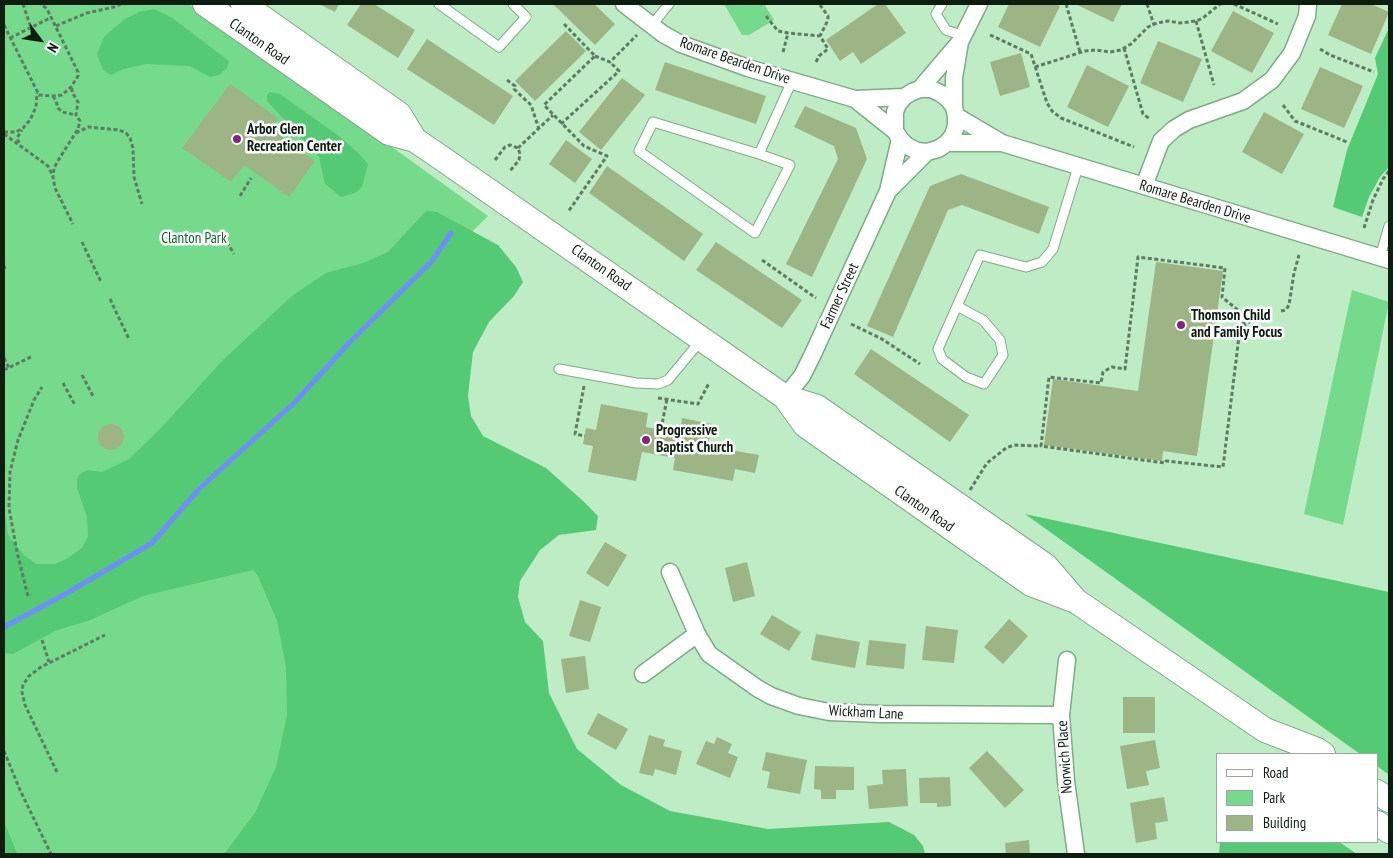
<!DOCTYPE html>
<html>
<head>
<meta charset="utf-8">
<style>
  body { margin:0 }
  #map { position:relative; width:1393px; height:858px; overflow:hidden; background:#beecc5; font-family:"PT Sans Narrow",sans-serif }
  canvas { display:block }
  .frame { position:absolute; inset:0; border:5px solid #0d1e10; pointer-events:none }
  .legend { position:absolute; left:1216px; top:753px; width:162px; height:90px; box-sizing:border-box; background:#fff; border:1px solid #9ea59f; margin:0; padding:6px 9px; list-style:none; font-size:15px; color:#0d1e10 }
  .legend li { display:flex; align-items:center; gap:10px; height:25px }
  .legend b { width:25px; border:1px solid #9ea59f }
  .north { position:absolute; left:15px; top:15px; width:50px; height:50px; -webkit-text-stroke:4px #fff; paint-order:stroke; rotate:121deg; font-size:14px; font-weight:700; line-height:20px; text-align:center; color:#0d1e10 }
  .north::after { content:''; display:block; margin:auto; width:18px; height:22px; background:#0d1e10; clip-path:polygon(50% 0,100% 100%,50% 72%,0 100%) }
</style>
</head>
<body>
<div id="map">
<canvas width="1393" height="858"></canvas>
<div class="frame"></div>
<ul class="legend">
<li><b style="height:6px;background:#fff"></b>Road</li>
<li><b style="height:14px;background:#76da8d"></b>Park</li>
<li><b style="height:14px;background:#9db485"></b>Building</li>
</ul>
<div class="north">N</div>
</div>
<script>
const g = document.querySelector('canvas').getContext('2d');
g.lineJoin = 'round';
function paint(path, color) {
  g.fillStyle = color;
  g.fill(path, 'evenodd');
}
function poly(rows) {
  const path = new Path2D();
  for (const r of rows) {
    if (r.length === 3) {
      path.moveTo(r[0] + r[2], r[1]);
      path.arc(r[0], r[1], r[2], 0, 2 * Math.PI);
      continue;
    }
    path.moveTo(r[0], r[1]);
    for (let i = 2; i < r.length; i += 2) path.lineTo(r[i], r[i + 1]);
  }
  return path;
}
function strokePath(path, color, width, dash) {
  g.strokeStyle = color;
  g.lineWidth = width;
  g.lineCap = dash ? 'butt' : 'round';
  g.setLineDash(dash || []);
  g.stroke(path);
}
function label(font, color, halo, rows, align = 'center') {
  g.font = font + ' "PT Sans Narrow",sans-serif';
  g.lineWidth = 5;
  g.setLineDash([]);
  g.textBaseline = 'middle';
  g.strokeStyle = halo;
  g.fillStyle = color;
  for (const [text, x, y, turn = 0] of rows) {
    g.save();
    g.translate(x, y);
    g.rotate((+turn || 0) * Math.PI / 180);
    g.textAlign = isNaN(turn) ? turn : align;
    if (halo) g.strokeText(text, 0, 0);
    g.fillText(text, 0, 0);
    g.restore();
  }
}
const green = poly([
  [4,4,189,4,282,68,488,216,242,458,308,599,279,854,4,854],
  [724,4,764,4,774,20,749,35,742,35],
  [1352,290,1389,302,1343,525,1304,514]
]);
const forest = poly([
  [154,9,171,17,229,61,227,68,219,75,210,77,190,66,146,64,124,69,111,75,103,70,97,54,104,37,125,19,139,12],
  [1389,28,1389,167,1380,177,1369,197,1362,217,1333,207,1347,150,1378,74,1375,58],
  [270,92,280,94,339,136,358,153,368,164,362,187,355,193,341,197,325,184,319,157,267,101,267,95],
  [426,211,437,212,498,245,516,267,523,282,514,296,489,322,473,352,468,396,471,416,483,436,546,468,582,500,598,516,596,530,559,535,540,550,520,581,518,597,525,622,543,641,549,693,577,749,621,785,670,811,768,829,889,822,914,835,923,846,925,854,224,854,255,813,276,767,287,715,286,667,277,621,258,576,253,570,143,596,88,621,57,630,13,654,4,653,4,509,8,535,24,555,36,564,55,564,66,559,82,548,88,536,87,517,77,488,77,481,79,475,87,470,102,472,129,459,161,428,223,360,292,296,326,273,363,263,388,252],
  [1025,514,1389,592,1389,775,1377,766,1377,754,1360,754],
  [4,821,16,851,17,854,4,854],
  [1220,842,1339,842,1357,854,1219,854]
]);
const stream = poly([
  [4,627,69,592,152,543,200,488,294,403,350,342,432,261,451,233]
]);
const building = poly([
  [319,4,339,4,335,12],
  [361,4,374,4,415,30,398,58,347,25],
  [553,4,594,4,615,24,595,45],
  [878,4,885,4,906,33,861,64,853,52,840,61,826,40],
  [1009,4,1055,4,1060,6,1040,47,998,27],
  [1075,4,1122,4,1113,22],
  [1342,4,1371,4,1389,12,1371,54,1328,35],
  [1233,11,1274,33,1252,73,1211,51],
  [566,31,586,51,535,101,515,81],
  [427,39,513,96,494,125,407,69],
  [1158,41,1202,59,1183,102,1140,83],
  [1021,53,1030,87,1000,96,990,62],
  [665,62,766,96,756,124,655,90],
  [1087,65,1129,86,1108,127,1067,107],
  [1320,67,1363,86,1344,128,1301,109],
  [622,78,645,95,601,150,579,132],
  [230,84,278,118,271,129,315,161,289,197,244,165,231,182,182,148],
  [805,106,856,128,867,159,812,277,786,264,838,159,834,146,794,127],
  [1264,112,1304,134,1282,174,1242,152],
  [566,140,592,159,575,183,549,164],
  [607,166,703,234,684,261,589,193],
  [961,174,1049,207,1039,234,962,205,948,210,893,337,867,326,930,186],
  [716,242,802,300,782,328,696,270],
  [1156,262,1223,271,1197,456,1163,451,1162,461,1044,445,1053,379,1138,391],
  [871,349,969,415,950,442,854,374],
  [601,404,648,413,646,427,680,433,682,418,712,424,708,446,759,455,755,473,735,469,733,481,673,470,675,458,642,452,636,481,588,472,593,446,583,444,586,428,596,430],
  [111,437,13],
  [605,542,627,555,608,587,586,573],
  [747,562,755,596,733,602,725,568],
  [580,600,601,607,590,642,569,636],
  [772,615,801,632,789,651,760,634],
  [1009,619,1028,636,1003,664,984,647],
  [926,626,958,630,954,663,922,660],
  [816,634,860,642,855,668,811,660],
  [869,640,906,644,904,669,866,665],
  [585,656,589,689,566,693,561,659],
  [1123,697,1155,697,1155,733,1123,733],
  [598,713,628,729,616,750,587,734],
  [649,735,665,740,663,746,682,751,676,775,655,769,653,776,639,773],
  [717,737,732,744,728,753,738,757,730,778,696,764,706,741,714,744],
  [1155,740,1160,768,1146,771,1149,785,1127,789,1120,746],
  [987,751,1024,790,1005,808,969,768],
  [766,752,807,760,800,794,767,788,770,772,762,770],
  [815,766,854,767,854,790,836,790,836,799,821,799,821,790,814,789],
  [906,769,908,806,869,809,867,786,883,784,882,770],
  [950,777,951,806,937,807,937,803,920,803,919,778],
  [1164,797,1168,821,1155,823,1157,839,1136,843,1130,803],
  [1029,840,1030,854,1006,854,1005,843]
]);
const path = poly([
  [23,4,31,28],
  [1066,4,1080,52],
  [1147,4,1154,25],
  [1234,4,1278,24],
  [766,16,778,31,788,33,820,36],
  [1196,21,1214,85],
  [564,24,595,56,544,105,584,146,607,156,568,212],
  [4,25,39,95,53,96,62,95,71,87,78,76,78,72,47,9,41,4],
  [56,26,87,13,114,7,121,4],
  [990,35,1031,54,1047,103,1052,111,1061,118,1134,147],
  [10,38,52,17],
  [1124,48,1143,114,1150,119],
  [1320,49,1330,55,1374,72],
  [783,52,788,33],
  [595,56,610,62,637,35],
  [816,62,819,56,828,49,820,36,828,20,828,16,820,5],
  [1035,67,1085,51,1096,50,1110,52,1121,50,1131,44,1148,27,1157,23,1168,21,1180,23,1196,21,1203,18,1220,4],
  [507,80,515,86,514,89,531,105,539,129],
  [72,88,72,92,78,102,76,115,80,121,78,129,59,159,54,168,53,177,55,188,73,224],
  [53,96,56,101,58,108,62,112,76,115],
  [1283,105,1295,121,1347,142],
  [561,124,619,71,610,62],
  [4,132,16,132,23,128,30,120,36,107,37,93],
  [76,133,88,127,119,130,126,133,130,138,133,148,134,177,142,204],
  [4,134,48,166,53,177],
  [19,143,17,138,22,130],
  [518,148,553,115],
  [495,160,505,147,510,145,518,148,520,154,519,160,510,171],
  [240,196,251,178],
  [1364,228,1373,200,1383,179,1389,171],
  [82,242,101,282],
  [227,242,234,254],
  [762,260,816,298],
  [4,266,5,269],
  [110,299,129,339],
  [1281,311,1286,310,1289,305,1294,273,1299,255],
  [851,324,882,339,920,364],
  [1243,326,1245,316,1222,297,1225,268,1138,257,1125,369,1112,367,1103,372,1101,383,1049,377,1041,446,1165,463,1166,461,1223,467,1240,328,1254,319],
  [4,358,9,368],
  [4,370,33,356],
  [82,375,93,396],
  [63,383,75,405],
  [584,386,575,434,585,436],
  [658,398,698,404,709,383],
  [661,429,667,399],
  [970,490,987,463,1006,448,1014,445,1041,446],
  [28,596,17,552,9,508,10,472,18,440,34,400,42,387],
  [42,640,49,662],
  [4,751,20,790,51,854],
  [57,772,25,705,22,692,23,685,29,676,41,667,105,635]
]);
const service = poly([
  [439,4,499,47,526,17,513,4],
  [942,4,936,14,946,30,964,36],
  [652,25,669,4],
  [653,122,759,154,790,165,755,233,639,151,653,122],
  [759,154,792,81],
  [1380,257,1389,226],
  [957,306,983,320,1000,340,1003,355,984,384,966,377,942,359,938,349,957,306,980,255,1026,267,1042,262,1053,249,1078,167],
  [559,369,636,383,658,384,668,380,702,339]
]);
const minor = poly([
  [624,4,663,34,681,44,748,68,855,99,895,131,900,139,907,146,917,151,927,152,938,149,947,143,953,135,956,126,956,116,954,107,948,99,940,93,931,89,920,89,912,92,904,97,898,104,895,112,895,131],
  [920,89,960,42,979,4],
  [855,99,904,97],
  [954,107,954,78,960,42],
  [956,116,1002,143,1389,260],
  [947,143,1002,143],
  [1144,186,1161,141,1174,129,1189,120,1243,101,1272,80,1292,53,1307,16,1308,4],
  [888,191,927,152],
  [785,397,802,376,812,356,888,191,900,139],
  [670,572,697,634,709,654,757,688,771,696,799,706,829,712,880,714,1061,715],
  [1067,660,1061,715,1066,781,1076,854],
  [643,674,697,634]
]);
const secondary = poly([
  [205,4,389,133,415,140],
  [243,4,399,114,415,140,440,157,785,397,817,407,1046,566,1076,601],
  [785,397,805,425,1031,584,1076,601,1265,730,1317,750,1323,754],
  [1377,792,1389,800],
  [1377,823,1389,831]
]);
const markers = [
  [237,139,5,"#892086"],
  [1181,325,5,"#892086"],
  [646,440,5,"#892086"]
];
const streetNames = [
  ["Clanton Road",259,42,35],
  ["Romare Bearden Drive",735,61,19],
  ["Romare Bearden Drive",1195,202,17],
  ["Clanton Road",601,268,35],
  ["Farmer Street",840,296,-65],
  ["Clanton Road",924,509,35],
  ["Wickham Lane",866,713,3],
  ["Norwich Place",1065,757,-94]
];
const poiNames = [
  ["Arbor Glen",247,130],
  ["Recreation Center",247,147],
  ["Thomson Child",1191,316],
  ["and Family Focus",1191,333],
  ["Progressive",656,431],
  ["Baptist Church",656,448]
];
const parkNames = [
  ["Clanton Park",194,239]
];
paint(green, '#76da8d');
paint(forest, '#54ca74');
strokePath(stream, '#6f8ef9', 5);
paint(building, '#9db485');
strokePath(service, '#7fab87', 11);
strokePath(minor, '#7fab87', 19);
strokePath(secondary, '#7fab87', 26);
strokePath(path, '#5e7c63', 3, [4, 2.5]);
strokePath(service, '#fff', 9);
strokePath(minor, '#fff', 16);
strokePath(secondary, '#fff', 24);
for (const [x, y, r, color] of markers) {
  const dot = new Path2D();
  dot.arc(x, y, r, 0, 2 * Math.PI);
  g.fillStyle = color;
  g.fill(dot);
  strokePath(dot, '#fff', 2);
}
label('15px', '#0d1e10', '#fff', streetNames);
label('bold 15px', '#0d1e10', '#fff', poiNames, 'left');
label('15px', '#0d632c', '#fff', parkNames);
</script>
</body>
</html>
